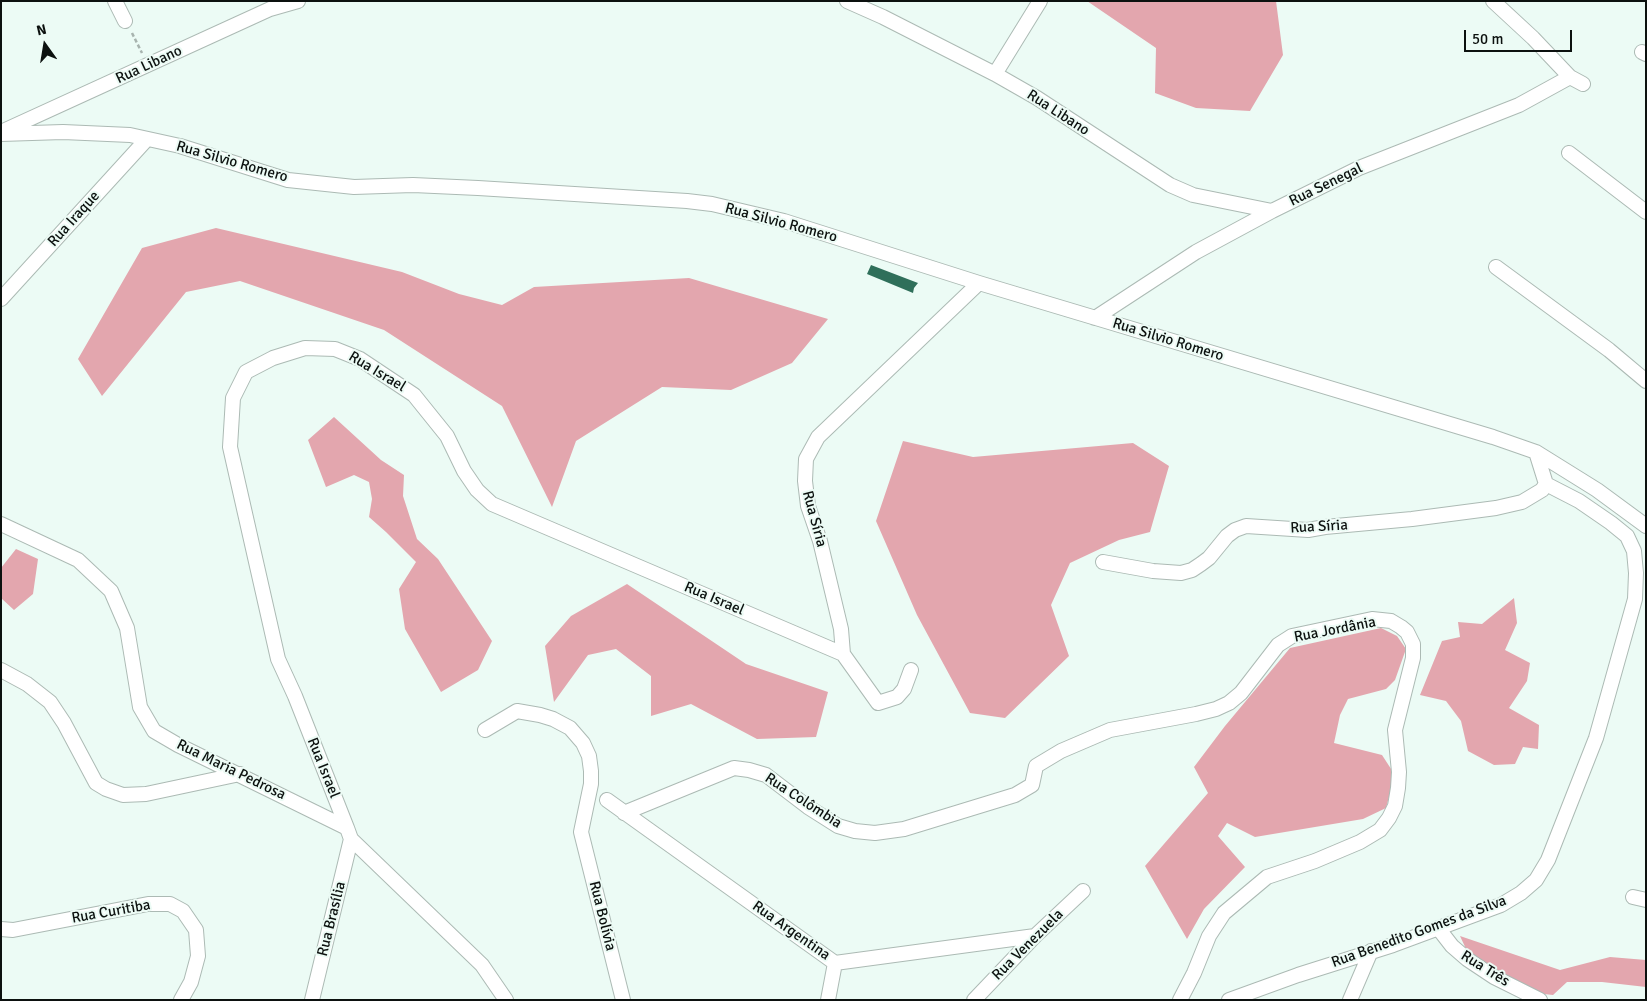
<!DOCTYPE html>
<html>
<head>
<meta charset="utf-8">
<style>
  body { margin:0 }
  #map { position:relative; width:1647px; height:1001px; overflow:hidden; background:#ecfbf5; font-family:Signika,sans-serif }
  canvas { display:block }
  .frame { position:absolute; inset:0; border:2px solid #0c110f; pointer-events:none }
  .north { position:absolute; left:20px; top:20px; width:50px; height:50px; -webkit-text-stroke:4px #ecfbf5; paint-order:stroke; rotate:347deg; font-size:14px; font-weight:700; line-height:20px; text-align:center; color:#0c110f }
  .north::after { content:''; display:block; margin:auto; width:18px; height:22px; background:#0c110f; clip-path:polygon(50% 0,100% 100%,50% 72%,0 100%) }
  .scale { position:absolute; left:1464px; top:30px; width:108px; height:22px; box-sizing:border-box; border:2px solid #0c110f; border-top:0; padding-left:6px; font-size:15px; line-height:18px; white-space:nowrap; color:#0c110f; -webkit-text-stroke:4px #ecfbf5; paint-order:stroke }
</style>
</head>
<body>
<div id="map">
<canvas width="1647" height="1001"></canvas>
<div class="frame"></div>
<div class="north">N</div>
<div class="scale">50 m</div>
</div>
<script>
const g = document.querySelector('canvas').getContext('2d');
g.lineJoin = 'round';
function paint(path, color) {
  g.fillStyle = color;
  g.fill(path, 'evenodd');
}
function poly(rows) {
  const path = new Path2D();
  for (const r of rows) {
    path.moveTo(r[0], r[1]);
    for (let i = 2; i < r.length; i += 2) path.lineTo(r[i], r[i + 1]);
  }
  return path;
}
function strokePath(path, color, width, dash) {
  g.strokeStyle = color;
  g.lineWidth = width;
  g.lineCap = dash ? 'butt' : 'round';
  g.setLineDash(dash || []);
  g.stroke(path);
}
function label(font, color, halo, rows, align = 'center') {
  g.font = font + ' Signika,sans-serif';
  g.lineWidth = 4;
  g.setLineDash([]);
  g.textBaseline = 'middle';
  g.strokeStyle = halo;
  g.fillStyle = color;
  for (const [text, x, y, turn = 0] of rows) {
    g.save();
    g.translate(x, y);
    g.rotate((+turn || 0) * Math.PI / 180);
    g.textAlign = isNaN(turn) ? turn : align;
    if (halo) g.strokeText(text, 0, 0);
    g.fillText(text, 0, 0);
    g.restore();
  }
}
const forest = poly([
  [1087,1,1276,1,1283,55,1250,111,1196,108,1155,93,1156,48],
  [216,228,402,272,459,294,502,305,534,287,689,278,828,319,792,363,731,390,662,387,576,441,552,507,502,406,384,330,240,281,186,292,102,396,78,359,142,248],
  [334,417,381,460,404,475,403,496,417,539,438,559,492,641,478,670,441,692,405,629,399,589,416,562,386,532,369,517,372,499,369,482,354,475,326,487,308,440],
  [903,441,973,457,1133,443,1169,466,1150,532,1119,540,1070,563,1051,605,1069,656,1005,718,970,713,917,615,876,521],
  [16,549,38,559,33,594,14,610,1,598,1,568],
  [627,584,746,664,828,692,816,737,757,739,691,704,651,716,651,676,616,649,588,655,554,702,545,646,571,616],
  [1514,598,1517,623,1505,650,1530,663,1527,681,1509,708,1539,725,1538,749,1523,747,1515,764,1494,765,1468,751,1461,721,1446,701,1420,695,1442,641,1460,637,1458,622,1482,624],
  [1381,628,1397,636,1406,649,1395,680,1386,689,1348,699,1340,715,1334,743,1382,755,1395,775,1386,808,1363,819,1255,837,1227,823,1218,836,1245,867,1204,909,1187,939,1145,866,1208,793,1194,767,1225,726,1290,648],
  [1460,936,1560,970,1610,957,1646,960,1646,987,1602,982,1567,982,1553,995,1535,993,1467,951]
]);
const building = poly([
  [871,265,918,283,914,288,913,293,867,274]
]);
const path = poly([
  [132,33,142,53]
]);
const street = poly([
  [115,1,125,21],
  [847,1,883,17,995,74,1037,98,1170,185,1193,195,1272,211],
  [1493,1,1533,38,1570,77,1583,84],
  [1642,52,1646,54],
  [995,74,1040,1],
  [1,132,270,9,298,1],
  [1,134,63,132,130,135,180,146,288,180,354,187,413,185,478,188,687,201,712,204,784,221,979,283,1493,437,1536,452,1597,490,1646,526],
  [1569,153,1646,212],
  [1496,267,1609,350,1646,381],
  [1,299,147,139],
  [1095,318,1196,252,1272,211,1359,168,1519,105,1570,77],
  [1,524,78,560,111,591,127,628,140,707,154,731,178,745,347,828],
  [1103,562,1153,571,1181,573,1192,570,1201,564,1209,558,1227,536,1235,530,1246,526,1308,530,1325,527,1412,519,1496,508,1522,502,1542,490,1546,484],
  [1,670,27,684,50,702,64,723,96,783,106,789,123,795,146,794,240,774],
  [911,670,904,689,897,697,878,703,843,654,841,629,820,541,808,506,805,481,806,459,818,437,979,283],
  [485,730,517,711,540,715,553,719,570,728,583,743,589,756,591,771,591,784,581,832,623,1000],
  [607,800,835,963,1035,936],
  [624,813,734,768,749,770,766,775,808,807,838,826,855,831,875,833,904,829,1015,795,1032,785,1036,766,1061,751,1110,730,1196,714,1216,709,1229,703,1241,693,1278,645,1292,636,1372,619,1391,621,1401,627,1407,632,1413,644,1413,658,1395,730,1399,772,1398,788,1395,806,1389,818,1380,830,1360,842,1315,861,1267,877,1224,913,1209,936,1194,973,1180,1000],
  [1633,897,1646,900],
  [1438,928,1452,946,1467,959,1494,977,1540,1000],
  [1,929,13,930,148,904,170,904,183,911,196,930,198,956,191,982,181,1000],
  [312,1000,351,839],
  [506,1000,482,965,351,839,347,828,295,696,278,659,230,447,233,398,246,372,273,358,305,348,335,349,360,359,414,395,447,436,464,471,477,490,492,504,843,654],
  [828,1000,835,963],
  [974,1000,1035,936,1083,891],
  [1229,1000,1298,975,1393,945,1501,905,1521,893,1536,880,1548,860,1596,738,1635,599,1636,573,1634,551,1627,536,1611,523,1579,501,1546,484,1536,452],
  [1350,1000,1371,951]
]);
const streetNames = [
  ["Rua Libano",149,65,-25],
  ["Rua Libano",1058,113,33],
  ["Rua Silvio Romero",232,162,16],
  ["Rua Senegal",1326,185,-26],
  ["Rua Iraque",74,219,-48],
  ["Rua Silvio Romero",781,223,15],
  ["Rua Silvio Romero",1168,340,17],
  ["Rua Israel",377,372,31],
  ["Rua Síria",814,519,75],
  ["Rua Síria",1319,527,-3],
  ["Rua Israel",714,599,23],
  ["Rua Jordânia",1335,630,-11],
  ["Rua Israel",323,768,68],
  ["Rua Maria Pedrosa",231,770,26],
  ["Rua Colômbia",803,801,33],
  ["Rua Curitiba",111,912,-10],
  ["Rua Bolívia",602,916,76],
  ["Rua Brasília",332,919,-76],
  ["Rua Argentina",791,931,35],
  ["Rua Benedito Gomes da Silva",1419,932,-20],
  ["Rua Venezuela",1028,945,-45],
  ["Rua Três",1485,969,32]
];
paint(forest, '#e3a6ae');
paint(building, '#2f6f5a');
strokePath(street, '#acbab4', 16);
strokePath(path, '#a8b4af', 2.5, [4, 2.5]);
strokePath(street, '#fff', 14);
label('15px', '#0c110f', '#ecfbf5', streetNames);
</script>
</body>
</html>
